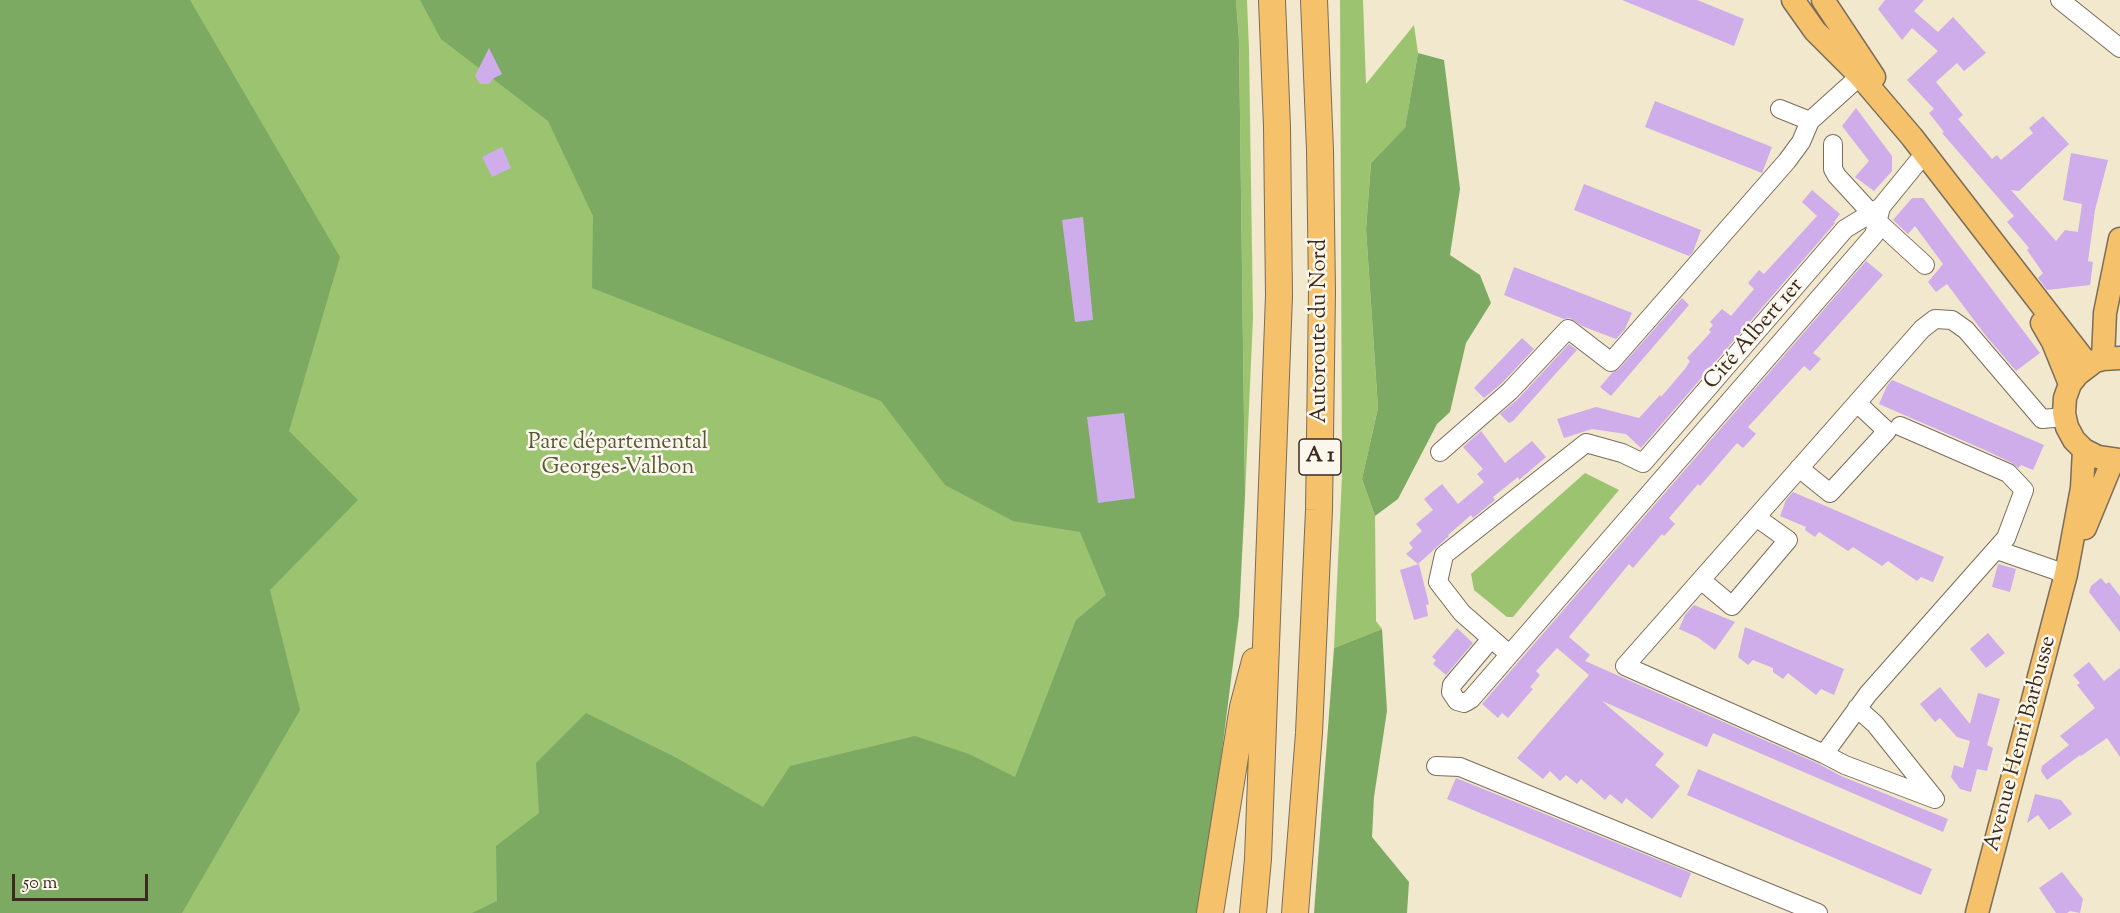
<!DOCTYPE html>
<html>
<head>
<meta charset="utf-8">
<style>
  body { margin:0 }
  #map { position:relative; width:2120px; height:913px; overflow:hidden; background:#f1e8cd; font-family:"Sorts Mill Goudy",serif }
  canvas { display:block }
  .scale { position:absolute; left:12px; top:874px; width:136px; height:27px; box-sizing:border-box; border:3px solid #3b2a1e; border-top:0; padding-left:8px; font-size:18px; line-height:21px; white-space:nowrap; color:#3b2a1e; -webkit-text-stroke:4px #fbf7ec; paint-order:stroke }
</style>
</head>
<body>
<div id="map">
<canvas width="2120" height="913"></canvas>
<div class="scale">50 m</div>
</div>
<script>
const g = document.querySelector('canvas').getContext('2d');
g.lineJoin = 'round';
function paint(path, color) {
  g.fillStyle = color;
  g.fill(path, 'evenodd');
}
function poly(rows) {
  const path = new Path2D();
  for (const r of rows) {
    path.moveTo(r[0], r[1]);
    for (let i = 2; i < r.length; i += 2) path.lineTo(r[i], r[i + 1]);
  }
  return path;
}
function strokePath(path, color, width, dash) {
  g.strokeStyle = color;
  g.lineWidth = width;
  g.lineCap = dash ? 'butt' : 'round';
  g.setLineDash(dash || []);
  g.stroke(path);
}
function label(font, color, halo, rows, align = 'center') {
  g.font = font + ' "Sorts Mill Goudy",serif';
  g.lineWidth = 5;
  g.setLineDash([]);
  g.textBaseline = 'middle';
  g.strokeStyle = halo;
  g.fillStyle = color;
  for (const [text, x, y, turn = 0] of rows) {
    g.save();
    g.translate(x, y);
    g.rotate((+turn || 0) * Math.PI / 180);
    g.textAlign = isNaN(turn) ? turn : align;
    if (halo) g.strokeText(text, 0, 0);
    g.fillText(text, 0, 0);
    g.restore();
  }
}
const green = poly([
  [0,0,1221,0,1188,913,0,913],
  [1236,0,1247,0,1249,49,1253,318,1245,496,1239,40],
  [1340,0,1363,0,1366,84,1414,25,1418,53,1405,129,1371,163,1366,229,1378,408,1362,479,1375,516,1376,621,1382,629,1334,648,1342,475],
  [1585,473,1619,490,1513,617,1507,617,1474,590,1471,574]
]);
const forest = poly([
  [0,0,190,0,340,257,289,431,358,500,270,590,300,710,182,913,0,913],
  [420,0,1236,0,1239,40,1245,496,1239,616,1213,823,1198,913,472,913,497,901,496,846,539,813,536,763,586,713,675,757,763,807,790,766,915,736,969,754,1015,777,1076,620,1106,595,1080,532,1013,521,945,485,881,401,592,288,593,216,548,121,441,39],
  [1418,53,1444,60,1460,189,1450,255,1480,275,1491,303,1466,343,1450,412,1437,424,1398,499,1375,516,1362,479,1378,408,1366,229,1371,163,1405,128],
  [1382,629,1387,711,1374,797,1372,837,1409,882,1407,913,1314,913,1334,648]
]);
const building = poly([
  [1622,0,1697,0,1744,19,1734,46],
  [1885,0,1924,0,1914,11,1938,32,1953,17,1986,53,1964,71,1957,63,1936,82,1963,115,1958,119,1992,159,1997,155,2001,160,2033,133,2029,128,2043,116,2069,144,2019,191,2011,190,2056,241,2065,230,2078,232,2082,204,2063,200,2071,153,2108,160,2095,210,2088,261,2093,262,2090,285,2047,290,2038,278,2043,273,2027,250,2029,248,2007,222,2014,216,1942,133,1944,132,1929,113,1934,109,1907,80,1938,51,1912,28,1902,40,1878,9],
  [489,48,502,74,494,78,489,84,480,84,475,76],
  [1655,101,1772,147,1762,173,1645,127],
  [1856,108,1892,156,1892,171,1874,191,1855,177,1869,161,1842,126],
  [502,147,511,168,492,177,482,157],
  [1584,184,1701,230,1693,252,1689,256,1574,210],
  [1812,190,1840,214,1834,222,1835,223,1641,448,1626,434,1592,429,1564,438,1557,419,1596,407,1639,418,1660,395,1661,397,1685,369,1690,361,1687,358,1711,332,1709,330,1713,325,1710,322,1722,309,1731,316,1754,289,1748,283,1759,270,1764,274,1817,216,1802,202],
  [1912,198,1923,198,2040,353,2016,371,1986,336,1947,284,1936,292,1928,282,1943,264,1915,226,1908,234,1893,220],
  [1083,217,1093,320,1075,322,1062,220],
  [1866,261,1883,275,1813,353,1821,359,1810,371,1804,366,1748,427,1756,434,1743,448,1737,443,1700,486,1698,484,1669,518,1675,524,1664,536,1662,534,1633,568,1629,564,1569,637,1590,655,1585,661,1819,764,1841,776,1948,819,1943,832,1713,733,1707,747,1602,701,1664,754,1655,765,1680,786,1652,819,1626,798,1622,804,1610,794,1605,800,1581,779,1577,784,1566,775,1560,781,1550,771,1543,779,1517,758,1589,675,1557,648,1536,671,1540,675,1530,687,1533,689,1508,718,1502,713,1498,718,1482,704],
  [1514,267,1632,313,1625,329,1616,339,1582,326,1570,318,1564,319,1504,295],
  [1682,298,1689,305,1611,396,1600,387,1612,373,1619,369],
  [1522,338,1534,349,1502,383,1484,398,1474,388],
  [1569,344,1577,350,1513,421,1509,423,1500,414,1518,399],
  [1892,380,2044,445,2033,470,2021,465,2018,468,2012,463,1987,451,1879,404,1887,386],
  [1124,413,1135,498,1098,503,1087,417],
  [1481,431,1505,463,1532,441,1546,457,1519,480,1518,477,1493,497,1495,500,1473,518,1471,515,1448,535,1449,536,1418,564,1406,554,1413,548,1409,543,1422,531,1416,524,1433,510,1424,499,1442,484,1458,504,1484,482,1477,474,1483,469,1463,447],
  [1793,492,1944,557,1933,582,1921,577,1917,581,1888,561,1882,566,1853,547,1848,551,1819,532,1815,537,1805,530,1806,527,1780,516,1786,500],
  [1419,564,1429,604,1426,605,1428,616,1414,620,1400,570],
  [1998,564,2016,569,2010,592,1992,587],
  [2101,578,2106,584,2109,582,2120,596,2120,632,2089,592,2091,586],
  [1694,605,1735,622,1715,650,1697,637,1679,629,1685,615],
  [1745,627,1844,669,1834,695,1821,689,1816,695,1788,673,1783,679,1773,672,1773,668,1753,660,1748,665,1738,657],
  [1457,628,1473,643,1446,675,1433,664,1436,660,1432,657],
  [1988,633,2005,653,1986,668,1970,649],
  [2089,662,2104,681,2120,668,2120,757,2107,738,2081,756,2080,755,2047,780,2041,771,2042,766,2069,745,2060,736,2095,708,2077,685,2080,683,2073,675],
  [1940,687,1970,724,1978,693,2000,699,1987,745,1993,748,1987,771,1977,769,1971,792,1960,789,1951,777,1954,765,1963,768,1970,741,1957,737,1940,718,1935,722,1920,704],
  [1698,769,1932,869,1921,895,1687,795],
  [1456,778,1691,873,1681,898,1447,799],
  [2035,794,2061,800,2072,814,2049,830,2038,815,2027,823],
  [2062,872,2083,899,2080,913,2070,911,2067,913,2056,913,2039,888]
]);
const minor = poly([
  [2060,0,2120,48],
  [1780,109,1810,121,1860,76],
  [1833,144,1833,169,1837,176,1871,213],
  [1877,221,1925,265],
  [1900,426,2008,473,2024,490,2006,538,1868,694,1824,754,1625,666,1922,329,1935,319,1952,320,1966,330,2042,419,2065,417],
  [1440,452,1510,391,1568,329,1611,362,1787,161,1801,142,1810,121],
  [1799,468,1830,493,1887,431,1857,403],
  [1997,550,2066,574],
  [1701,580,1732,606,1788,540,1756,517],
  [1491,639,1452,685,1451,692,1457,701,1464,703,1471,699,1874,235,1881,207],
  [1509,654,1462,613,1438,582,1444,555,1586,443,1622,453,1643,463,1845,229,1881,207,1925,153],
  [1824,754,1845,765,1935,799,1875,724,1857,708],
  [1436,766,1460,767,1818,913]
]);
const major = poly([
  [1793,0,1815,31,1860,76,1912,137,2088,365],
  [1823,0,1874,77],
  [2042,323,2053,342,2070,384],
  [2120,358,2103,359,2095,361,2078,374,2070,384,2065,398,2064,413,2067,427,2074,440,2084,450,2098,457,2120,460],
  [2103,359,2105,313,2120,239],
  [2085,528,2113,460],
  [1977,913,2066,574,2082,488,2084,450]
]);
const highway = poly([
  [1210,913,1243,707,1255,661],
  [1253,913,1258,859,1279,296,1277,127,1272,0],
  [1295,913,1309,733,1319,510,1322,291,1320,150,1314,0]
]);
const shields = [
  [1320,457,42]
];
const shieldNames = [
  ["A 1",1320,457]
];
const streetNames = [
  ["Autoroute du Nord",1321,331,-90],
  ["Cité Albert 1er",1755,335,-49],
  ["Avenue Henri Barbusse",2022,744,-75]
];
const parkNames = [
  ["Parc départemental",618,444],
  ["Georges-Valbon",618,469]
];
paint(green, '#9cc470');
paint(forest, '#7daa62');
paint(building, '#ceadea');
strokePath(minor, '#7b6c5b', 20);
strokePath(major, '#7b6c5b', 25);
strokePath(highway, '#7b6c5b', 28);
strokePath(minor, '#fff', 18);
strokePath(major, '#f5c16b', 22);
strokePath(highway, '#f5c16b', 26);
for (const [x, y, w] of shields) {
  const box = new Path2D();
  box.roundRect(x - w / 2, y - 18, w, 36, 4.5);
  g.fillStyle = '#fbf7ec';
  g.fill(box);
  strokePath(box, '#3b2a1e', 1.5);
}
label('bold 21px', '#3b2a1e', null, shieldNames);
label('22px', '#3b2a1e', '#fbf7ec', streetNames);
label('22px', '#585837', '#fbf7ec', parkNames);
</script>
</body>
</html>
